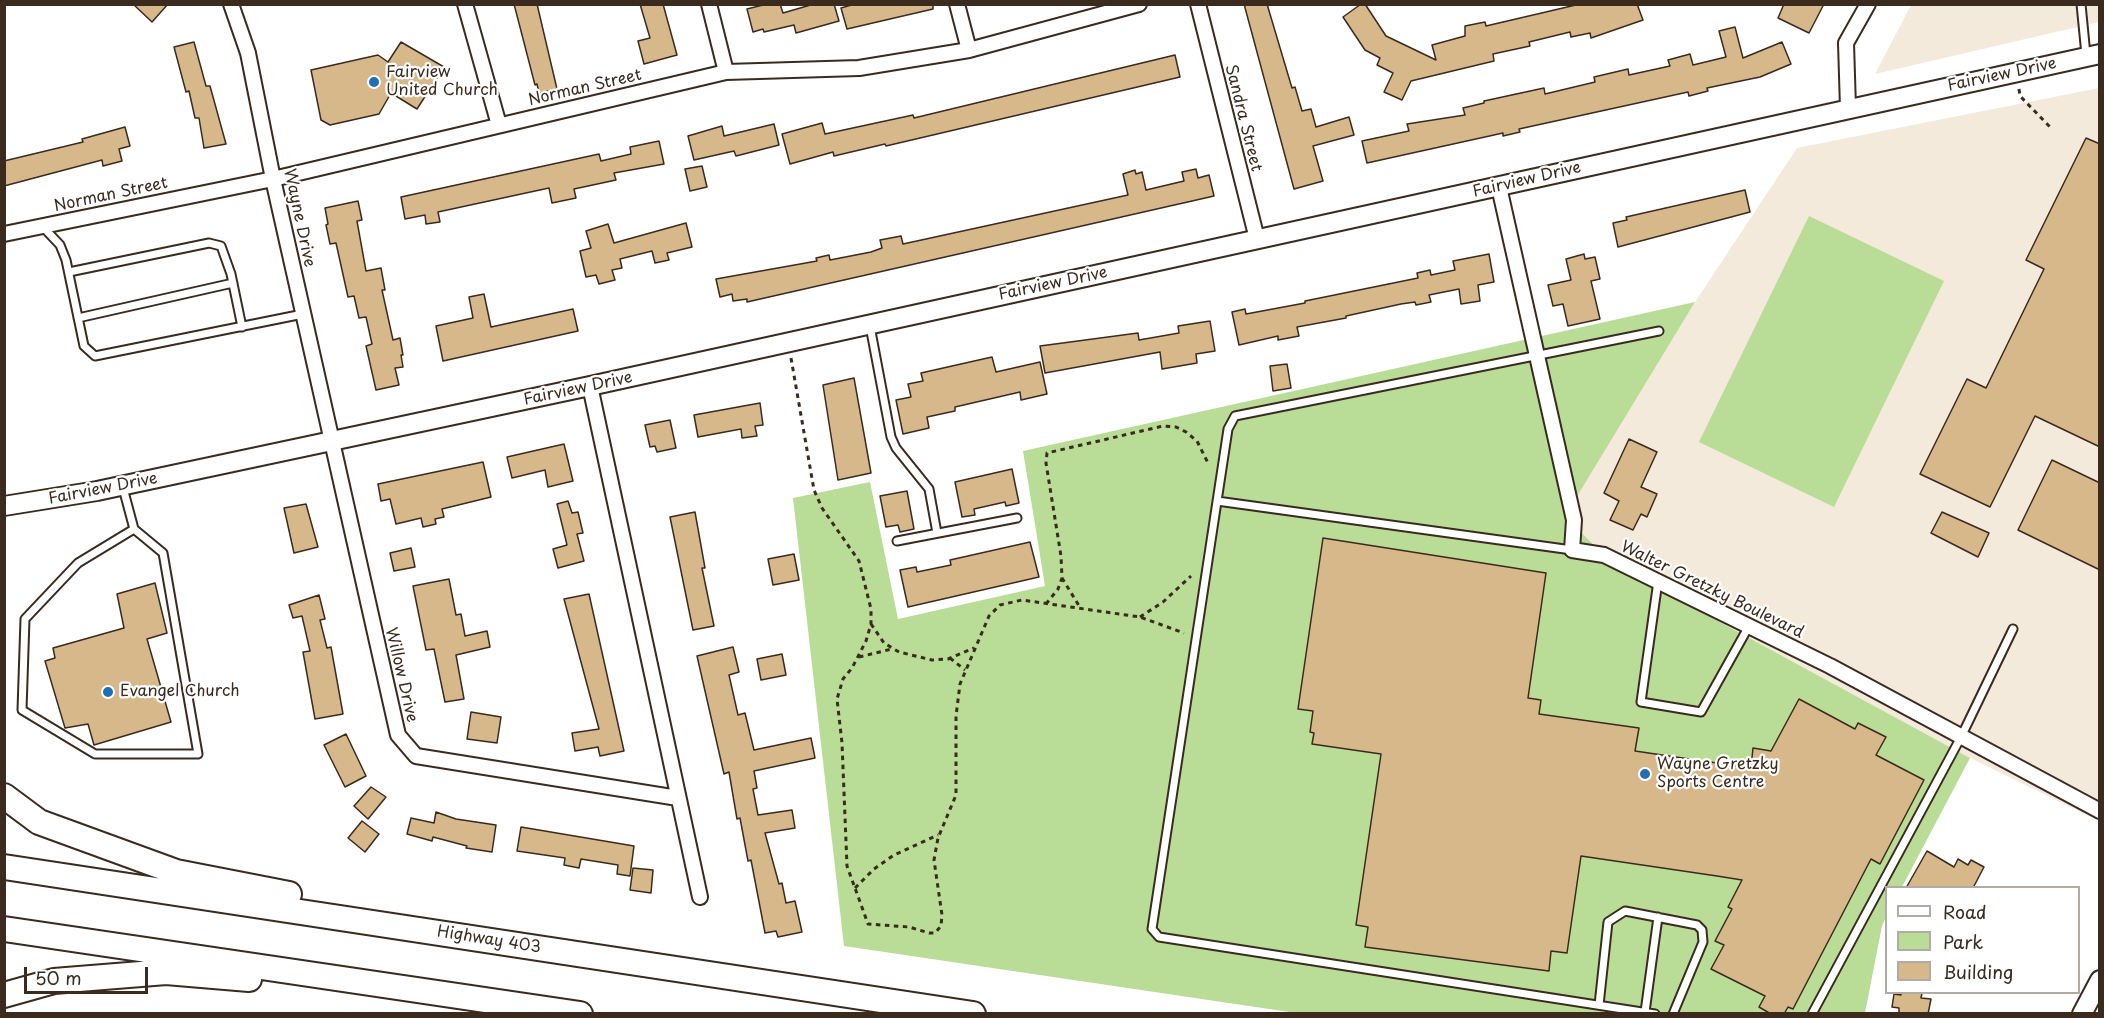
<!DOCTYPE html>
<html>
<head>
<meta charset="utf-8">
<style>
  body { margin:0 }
  #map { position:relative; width:2104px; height:1018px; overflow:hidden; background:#fff; font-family:"Playpen Sans",sans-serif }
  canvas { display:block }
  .frame { position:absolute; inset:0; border:6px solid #3b2a1e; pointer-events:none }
  .legend { position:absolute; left:1885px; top:886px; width:195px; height:108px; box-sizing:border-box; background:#fff; border:2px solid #b1aaa5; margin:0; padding:8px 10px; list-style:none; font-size:18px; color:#3b2a1e }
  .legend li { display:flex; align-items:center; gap:12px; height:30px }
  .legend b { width:30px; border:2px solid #b1aaa5 }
  .scale { position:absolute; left:24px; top:967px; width:124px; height:27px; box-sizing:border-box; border:3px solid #3b2a1e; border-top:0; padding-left:8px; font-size:18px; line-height:21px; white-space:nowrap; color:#3b2a1e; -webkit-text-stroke:4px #fff; paint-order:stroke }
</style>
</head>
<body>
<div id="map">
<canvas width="2104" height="1018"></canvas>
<div class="frame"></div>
<ul class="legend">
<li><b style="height:8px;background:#fff"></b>Road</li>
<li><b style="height:16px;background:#b9dc96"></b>Park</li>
<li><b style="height:16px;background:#d6b88a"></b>Building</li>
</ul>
<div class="scale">50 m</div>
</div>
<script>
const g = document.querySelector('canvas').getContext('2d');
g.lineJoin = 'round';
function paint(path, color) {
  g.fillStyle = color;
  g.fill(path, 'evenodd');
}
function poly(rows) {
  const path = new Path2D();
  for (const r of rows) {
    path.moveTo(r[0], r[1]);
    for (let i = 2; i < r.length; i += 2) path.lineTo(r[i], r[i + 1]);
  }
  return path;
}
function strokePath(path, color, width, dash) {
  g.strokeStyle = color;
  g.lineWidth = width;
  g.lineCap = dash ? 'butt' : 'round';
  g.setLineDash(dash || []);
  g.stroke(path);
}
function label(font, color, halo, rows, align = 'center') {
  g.font = font + ' "Playpen Sans",sans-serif';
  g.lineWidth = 4.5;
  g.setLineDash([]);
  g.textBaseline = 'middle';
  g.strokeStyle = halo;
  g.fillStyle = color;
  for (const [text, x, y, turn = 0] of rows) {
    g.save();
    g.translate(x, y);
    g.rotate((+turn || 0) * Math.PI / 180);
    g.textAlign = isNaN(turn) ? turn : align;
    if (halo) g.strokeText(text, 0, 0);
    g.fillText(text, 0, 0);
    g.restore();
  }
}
const built = poly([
  [1911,5,2099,5,2099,22,1875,74],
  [2099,88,2099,821,1970,758,1613,564,1565,515,1695,302,1797,148]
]);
const green = poly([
  [1809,216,1944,281,1834,507,1699,442],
  [1695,302,1565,516,1613,564,1970,758,1902,887,1886,888,1886,917,1882,926,1865,1013,1303,1014,844,946,793,498,870,482,898,619,1045,586,1023,451]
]);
const building = poly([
  [133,4,168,4,152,22,133,4],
  [514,4,537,4,557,89,539,93,537,84,535,85,514,4],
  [640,4,663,4,677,55,644,64,638,41,650,38,640,4],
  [767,4,780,4,783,13,814,4,834,4,839,21,796,33,794,25,764,32,763,29,753,32,747,9,767,4],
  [855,4,933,4,933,9,847,29,841,8,855,4],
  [1244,4,1267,4,1292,88,1295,87,1302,111,1311,109,1316,127,1349,117,1354,135,1313,146,1323,181,1294,189,1244,4],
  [1361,4,1365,4,1386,36,1436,60,1432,45,1465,36,1465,26,1485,22,1486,26,1580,4,1637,4,1643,20,1591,38,1590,33,1571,37,1570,32,1529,42,1530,46,1493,54,1494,61,1411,81,1402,100,1384,92,1393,73,1377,65,1380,58,1365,50,1343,17,1361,4],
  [1784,4,1824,4,1809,33,1778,18,1784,4],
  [1735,27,1743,58,1782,42,1791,64,1760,77,1707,88,1708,91,1689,96,1688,92,1519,129,1520,132,1503,136,1503,133,1367,163,1362,141,1409,131,1407,124,1465,115,1463,108,1484,103,1484,101,1544,88,1545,94,1595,82,1594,77,1628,69,1629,75,1670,66,1668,60,1690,54,1693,65,1726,57,1719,31,1735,27],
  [194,42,206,86,210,86,226,144,204,148,199,118,195,118,189,91,186,92,174,47,194,42],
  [401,42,444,67,417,109,391,93,379,114,330,125,321,120,311,70,378,55,388,62,401,42],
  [1175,55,1180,77,886,146,885,144,834,156,833,152,790,164,782,134,822,123,825,134,913,115,914,118,1175,55],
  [774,124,779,145,736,156,734,151,694,160,688,136,722,126,724,136,774,124],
  [125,127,130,146,119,149,122,161,103,166,102,160,4,186,4,161,83,142,82,139,125,127],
  [2086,138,2100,144,2100,447,2035,416,1990,507,1920,474,1967,379,1986,388,2044,269,2026,260,2086,138],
  [659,141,664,164,614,173,616,180,574,189,576,198,552,203,549,188,438,212,440,222,426,224,425,215,405,219,401,197,599,154,601,161,631,154,630,147,659,141],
  [702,166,707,187,690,191,685,169,702,166],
  [1196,169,1198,178,1209,175,1214,196,747,302,747,299,733,301,732,294,720,297,716,279,817,261,816,258,829,255,830,260,871,252,882,248,880,240,901,236,903,244,1128,195,1123,174,1135,170,1136,174,1142,172,1146,190,1184,181,1182,172,1196,169],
  [1745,190,1750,212,1618,247,1613,223,1627,220,1626,217,1745,190],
  [358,201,362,220,357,221,366,271,381,268,385,290,382,290,393,340,400,338,403,355,401,355,403,367,395,368,399,385,376,390,366,346,372,344,366,317,359,318,354,296,348,297,336,243,330,244,326,225,328,224,325,208,358,201],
  [686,223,692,247,667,253,669,260,655,263,652,251,620,259,622,268,612,270,615,280,599,284,596,275,586,277,580,251,591,248,586,231,608,224,614,243,686,223],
  [1489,254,1494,282,1478,285,1480,301,1461,304,1459,289,1429,295,1431,302,1416,305,1415,302,1401,304,1346,316,1346,318,1297,327,1299,336,1278,340,1278,336,1239,345,1232,312,1245,309,1246,314,1305,303,1305,301,1418,278,1417,273,1430,270,1431,275,1455,270,1453,261,1489,254],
  [1584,254,1585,259,1595,257,1600,279,1591,281,1600,319,1568,326,1563,304,1553,306,1548,285,1571,280,1566,259,1584,254],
  [484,294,491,327,573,309,578,331,443,361,436,326,473,318,469,297,484,294],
  [1210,321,1215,351,1196,354,1197,363,1162,369,1160,352,1045,373,1040,346,1138,333,1139,340,1179,333,1178,326,1210,321],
  [992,357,996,372,1040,362,1047,394,1021,400,1020,392,955,407,955,411,927,417,929,428,903,434,896,400,911,397,908,384,923,381,921,373,992,357],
  [1287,364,1291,388,1273,391,1270,366,1287,364],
  [854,378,871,473,838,480,823,385,854,378],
  [760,403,763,425,755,426,757,436,742,438,741,429,698,437,694,415,760,403],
  [670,420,676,448,657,452,655,446,650,447,645,425,670,420],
  [1629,439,1657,452,1641,487,1657,494,1647,517,1641,514,1633,530,1610,520,1619,501,1604,493,1629,439],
  [564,444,573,481,548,487,545,470,512,478,507,457,564,444],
  [2052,460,2100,483,2100,570,2018,530,2052,460],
  [483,462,491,497,442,509,444,517,435,519,436,524,423,527,421,518,396,524,390,499,381,501,378,484,483,462],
  [1012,469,1019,503,1006,506,1005,502,974,509,975,515,962,517,955,482,1012,469],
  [907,491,914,529,900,532,898,525,886,527,880,496,907,491],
  [568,501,572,513,578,512,583,533,577,534,584,561,558,568,553,549,567,545,557,504,568,501],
  [306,504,318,547,294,553,284,508,306,504],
  [695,512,705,568,702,568,714,626,693,630,670,517,695,512],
  [1942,512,1989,533,1978,557,1931,533,1942,512],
  [1323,538,1546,573,1528,698,1541,700,1539,714,1639,728,1635,751,1751,768,1753,748,1771,751,1799,699,1855,729,1858,723,1886,737,1876,755,1924,780,1880,864,1871,859,1793,1009,1788,1007,1784,1014,1771,1014,1759,1007,1765,996,1711,969,1724,945,1715,941,1732,909,1728,907,1742,880,1717,876,1581,856,1567,953,1551,951,1549,971,1365,947,1368,927,1356,925,1381,754,1312,744,1314,733,1310,732,1313,711,1298,709,1323,538],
  [1030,542,1039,577,908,607,900,570,916,567,917,572,951,565,950,560,1030,542],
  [411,548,415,567,394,571,390,553,411,548],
  [794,554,799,580,773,585,768,559,794,554],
  [449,579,456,615,461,614,465,636,487,631,490,647,456,655,464,699,445,702,434,649,426,650,413,586,449,579],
  [155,583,167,633,147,639,171,722,94,745,88,724,65,728,45,661,55,658,53,648,124,628,117,594,155,583],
  [589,594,624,751,600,756,598,747,575,751,572,733,599,729,564,599,589,594],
  [319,595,325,619,320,620,327,648,331,647,343,714,315,719,303,652,310,651,302,616,293,618,289,605,319,595],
  [733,647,739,672,729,675,738,715,745,713,754,750,811,738,815,758,754,771,757,788,753,789,758,815,792,810,795,828,765,833,779,884,782,883,786,903,795,901,802,932,778,937,776,931,765,933,751,860,748,861,740,818,737,819,729,772,724,774,697,656,733,647],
  [782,654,786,675,761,680,757,659,782,654],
  [471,712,501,717,497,743,467,739,471,712],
  [346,734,366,776,345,787,324,745,346,734],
  [371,787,386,797,368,819,354,806,371,787],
  [436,812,456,819,496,825,492,852,466,848,467,846,433,837,432,841,407,834,411,818,434,823,436,812],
  [362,821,379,834,365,852,348,838,362,821],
  [521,827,634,846,630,876,617,874,618,865,581,859,579,868,564,865,565,858,517,851,521,827],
  [1927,851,1954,867,1958,859,1968,865,1971,860,1984,867,1973,888,1906,888,1927,851],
  [633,868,653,870,651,893,630,890,633,868],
  [1901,993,1922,993,1921,998,1931,999,1928,1014,1899,1014,1899,1008,1892,1007,1894,994,1901,995,1901,993]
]);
const path = poly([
  [2019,89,2020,96,2050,127],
  [791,358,814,490,822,508,859,561,871,609,871,624,866,641,852,668,843,679,837,699,842,743,847,866,868,924,909,927,929,933,935,933,941,926,942,915,934,860,938,838,956,795,956,716,960,684,989,616,1000,605,1022,600,1140,617,1184,633],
  [1062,578,1081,609],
  [1046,604,1058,589,1062,578,1061,556,1046,463,1047,453,1163,426,1176,427,1186,432,1197,441,1208,463],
  [1140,617,1163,602,1191,576],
  [871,624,884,643,899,652,932,660,948,659,974,648],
  [859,657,892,649],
  [950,658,965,670],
  [855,888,874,869,894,855,938,835]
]);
const lane = poly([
  [2081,4,2086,55],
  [44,228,60,245,66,260,84,346,95,356,303,314],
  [69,272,209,243,221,246,231,274,242,327],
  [78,318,233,283],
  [870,326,891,437,896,448,929,489,937,533],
  [123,488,134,529,163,553,198,754,95,754,22,710,25,619,78,563,134,529],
  [1217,501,1572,550],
  [897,541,1017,518],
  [1658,581,1641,702,1701,712,1749,626],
  [1599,1005,1608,922,1625,911,1697,925,1702,930,1703,942,1673,1014],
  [1645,1012,1658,917],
  [1655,1014,1159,937,1152,929,1228,429,1235,416,1659,331],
  [1812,1014,1961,737,2013,629]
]);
const street = poly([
  [231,4,248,53,273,179,398,735,416,756,678,798],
  [465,4,499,125],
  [709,4,726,72],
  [957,4,969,50],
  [1198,4,1257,239],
  [1848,108,1846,43,1868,4],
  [1499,187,1574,520,1572,550,1604,555,1830,666,2100,811],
  [4,234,273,179,726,72,859,68,969,50,1139,4],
  [590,386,700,897]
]);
const secondary = poly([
  [4,506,97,491,590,386,2100,54],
  [2082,1014,2100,980]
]);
const highway = poly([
  [4,796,39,822,176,872,289,894],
  [4,867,973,1014],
  [4,929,580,1014],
  [4,995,54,981,166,972,249,979]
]);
const markers = [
  [374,82,6,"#1f6fb2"],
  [108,692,6,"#1f6fb2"],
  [1645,774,6,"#1f6fb2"]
];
const poiNames = [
  ["Fairview",386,73],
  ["United Church",386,91],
  ["Evangel Church",120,692],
  ["Wayne Gretzky",1657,765],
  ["Sports Centre",1657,783]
];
const streetNames = [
  ["Fairview Drive",2002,75,-12],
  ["Norman Street",585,88,-13],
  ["Sandra Street",1243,118,76],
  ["Fairview Drive",1527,180,-13],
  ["Norman Street",111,195,-12],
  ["Wayne Drive",299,218,78],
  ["Fairview Drive",1053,284,-12],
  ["Fairview Drive",578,389,-12],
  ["Fairview Drive",103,489,-11],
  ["Walter Gretzky Boulevard",1712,590,26],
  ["Willow Drive",401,675,77],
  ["Highway 403",489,940,9]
];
paint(built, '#f3eadc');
paint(green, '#b9dc96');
paint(building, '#d6b88a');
strokePath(building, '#3b2a1e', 1.5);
strokePath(lane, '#3b2a1e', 11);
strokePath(street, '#3b2a1e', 18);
strokePath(secondary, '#3b2a1e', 22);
strokePath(highway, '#3b2a1e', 28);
strokePath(path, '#3b2a1e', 3, [4.5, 4.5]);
strokePath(lane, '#fff', 7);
strokePath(street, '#fff', 14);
strokePath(secondary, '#fff', 18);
strokePath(highway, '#fff', 24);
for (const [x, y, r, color] of markers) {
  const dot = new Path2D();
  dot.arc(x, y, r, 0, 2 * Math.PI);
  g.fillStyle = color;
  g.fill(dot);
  strokePath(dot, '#fff', 2);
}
label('16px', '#3b2a1e', '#fff', poiNames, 'left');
label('16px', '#3b2a1e', '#fff', streetNames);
</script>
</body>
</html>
